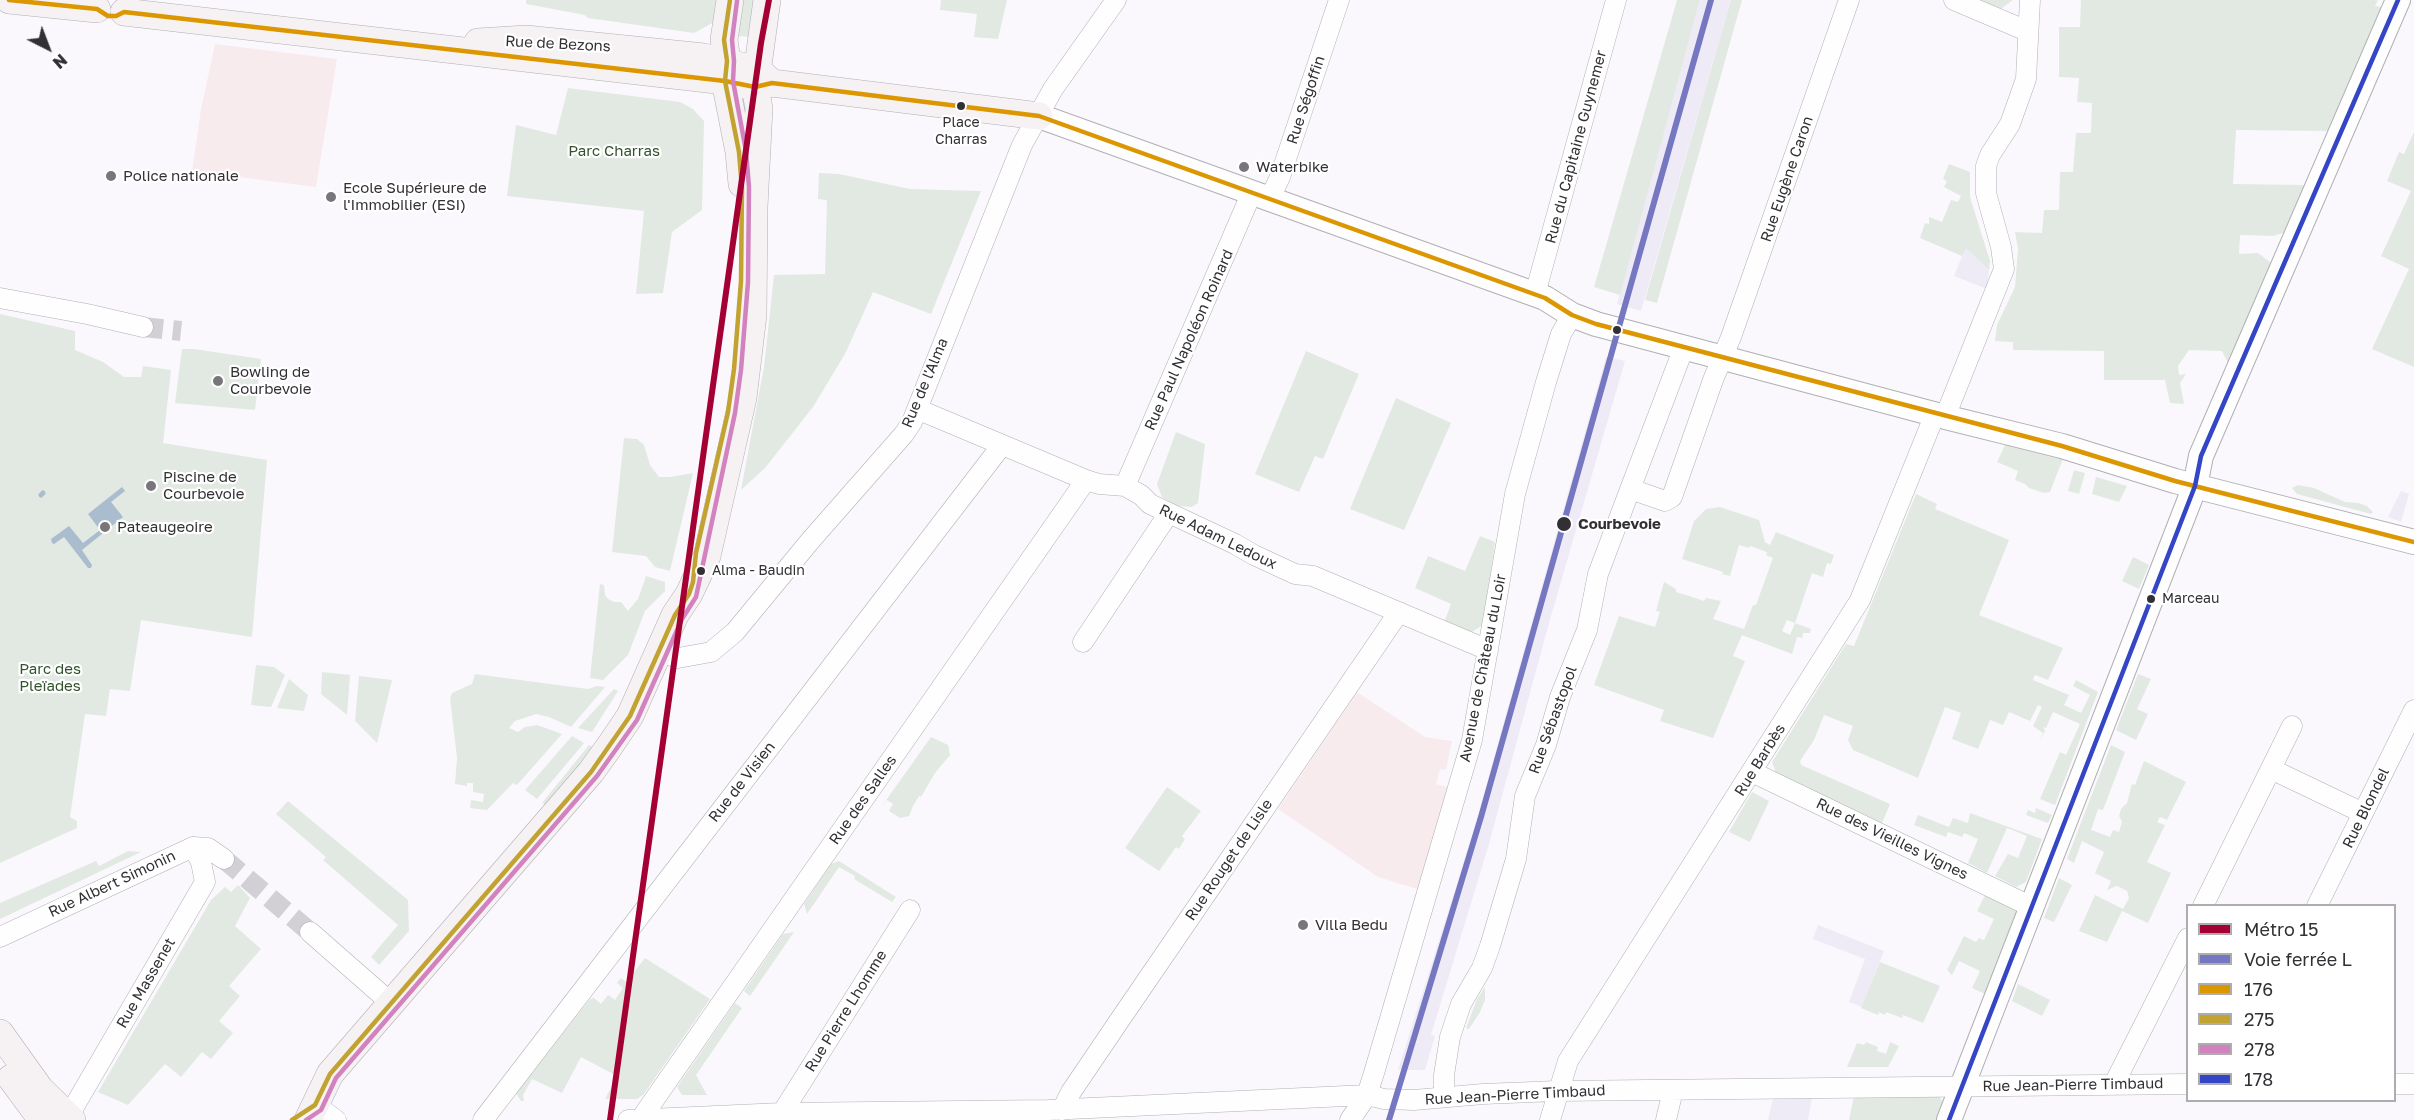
<!DOCTYPE html>
<html>
<head>
<meta charset="utf-8">
<style>
  body { margin:0 }
  #map { position:relative; width:2414px; height:1120px; overflow:hidden; background:#faf8fd; font-family:"Golos Text",sans-serif }
  canvas { display:block }
  .legend { position:absolute; left:2186px; top:904px; width:210px; height:198px; box-sizing:border-box; background:#fff; border:2px solid #adacae; margin:0; padding:8px 10px; list-style:none; font-size:18px; color:#323034 }
  .legend li { display:flex; align-items:center; gap:12px; height:30px }
  .legend b { width:30px; border:2px solid #adacae }
  .north { position:absolute; left:18px; top:18px; width:60px; height:60px; -webkit-text-stroke:4px #fff; paint-order:stroke; rotate:138deg; font-size:16px; font-weight:700; line-height:24px; text-align:center; color:#323034 }
  .north::after { content:''; display:block; margin:auto; width:21px; height:27px; background:#323034; clip-path:polygon(50% 0,100% 100%,50% 72%,0 100%) }
</style>
</head>
<body>
<div id="map">
<canvas width="2414" height="1120"></canvas>
<ul class="legend">
<li><b style="height:8px;background:#a50034"></b>Métro 15</li>
<li><b style="height:8px;background:#7577c0"></b>Voie ferrée L</li>
<li><b style="height:8px;background:#dc9600"></b>176</li>
<li><b style="height:8px;background:#c2a332"></b>275</li>
<li><b style="height:8px;background:#d282be"></b>278</li>
<li><b style="height:8px;background:#3445c6"></b>178</li>
</ul>
<div class="north">N</div>
</div>
<script>
const g = document.querySelector('canvas').getContext('2d');
g.lineJoin = 'round';
function paint(path, color) {
  g.fillStyle = color;
  g.fill(path, 'evenodd');
}
function poly(rows) {
  const path = new Path2D();
  for (const r of rows) {
    path.moveTo(r[0], r[1]);
    for (let i = 2; i < r.length; i += 2) path.lineTo(r[i], r[i + 1]);
  }
  return path;
}
function strokePath(path, color, width, dash) {
  g.strokeStyle = color;
  g.lineWidth = width;
  g.lineCap = dash ? 'butt' : 'round';
  g.setLineDash(dash || []);
  g.stroke(path);
}
function label(font, color, halo, rows, align = 'center') {
  g.font = font + ' "Golos Text",sans-serif';
  g.lineWidth = 4.5;
  g.setLineDash([]);
  g.textBaseline = 'middle';
  g.strokeStyle = halo;
  g.fillStyle = color;
  for (const [text, x, y, turn = 0] of rows) {
    g.save();
    g.translate(x, y);
    g.rotate((+turn || 0) * Math.PI / 180);
    g.textAlign = isNaN(turn) ? turn : align;
    if (halo) g.strokeText(text, 0, 0);
    g.fillText(text, 0, 0);
    g.restore();
  }
}
const built = poly([
  [1700,0,1731,0,1641,311,1617,304],
  [1966,247,1989,270,1987,289,1954,276],
  [1606,357,1625,361,1549,623,1489,844,1431,1035,1435,1036,1425,1070,1398,1070,1472,836],
  [2401,491,2409,494,2401,522,2388,517],
  [1818,925,1884,951,1862,1007,1849,1002,1865,959,1813,939],
  [1812,1098,1808,1120,1768,1120,1773,1099]
]);
const education = poly([
  [215,44,337,59,316,187,192,171,201,109],
  [1357,692,1425,737,1452,741,1446,770,1440,769,1436,784,1450,788,1421,890,1378,877,1278,809]
]);
const green = poly([
  [526,0,717,0,714,22,694,33,588,18,585,15,526,4],
  [741,0,755,0,751,37,736,36],
  [941,0,1007,0,998,39,974,37,977,14,940,10],
  [1677,0,1700,0,1620,295,1594,287],
  [1731,0,1742,0,1657,303,1645,300],
  [1972,0,2013,0,1998,11],
  [2081,0,2378,0,2375,6,2383,7,2328,131,2236,130,2233,184,2306,185,2286,232,2273,236,2240,235,2239,254,2258,253,2274,265,2228,363,2222,351,2189,350,2178,366,2179,375,2186,374,2180,383,2184,404,2170,403,2165,380,2104,380,2104,351,2013,350,2013,342,1995,341,1997,325,2015,287,2018,249,2015,232,2042,233,2044,210,2059,210,2060,172,2075,172,2073,171,2076,133,2091,133,2092,103,2077,102,2079,78,2059,77,2059,27,2080,27],
  [568,88,680,102,693,109,704,121,702,210,672,232,663,293,636,294,644,211,507,196,516,125,556,135],
  [2414,132,2414,367,2372,349,2409,269,2381,256,2411,191,2387,181,2399,152,2404,154],
  [1949,164,1970,172,1970,197,1990,261,1989,270,1966,248,1962,256,1920,238,1925,223,1929,224,1929,217,1942,222,1951,200,1958,202,1961,196,1944,187,1947,181,1943,179],
  [819,173,839,174,910,189,981,191,931,314,873,292,845,354,813,407,765,468,741,490,764,367,774,275,825,274,827,202,826,200,818,199],
  [0,314,75,331,75,350,103,362,124,377,141,377,143,366,171,370,163,443,267,460,252,637,141,620,130,691,110,689,106,716,85,714,70,817,77,821,77,828,0,863],
  [182,349,194,349,261,359,255,410,175,403],
  [1306,351,1359,374,1323,459,1315,456,1299,492,1255,474],
  [1396,398,1451,423,1404,530,1350,509],
  [1176,432,1205,444,1198,503,1192,507,1177,506,1162,497,1157,484],
  [624,438,637,439,644,445,650,465,659,477,671,477,693,473,670,571,655,567,646,556,612,552],
  [2006,443,2064,456,2050,492,2044,493,2029,488,2025,484,2015,480,2018,471,1997,462],
  [2074,470,2085,473,2079,494,2068,491],
  [2096,477,2127,486,2119,502,2092,494],
  [2298,485,2314,488,2345,502,2358,503,2367,506,2373,512,2371,514,2297,494,2292,488],
  [1916,494,1937,504,1935,509,2009,540,1979,615,2063,648,2048,680,2035,675,2033,680,2069,695,2064,705,2081,713,2090,695,2073,686,2076,680,2098,692,2055,805,2040,799,2060,752,2066,755,2080,724,2053,712,2046,728,2043,727,2045,731,2039,742,2043,733,2033,726,2042,707,2038,705,2030,721,2009,712,2003,725,1990,720,1978,749,1952,739,1961,713,1945,707,1918,778,1853,750,1848,740,1853,726,1824,715,1814,740,1800,761,1801,765,1890,804,1882,823,1776,773,1772,762,1846,644,1854,646],
  [1720,507,1759,520,1765,542,1770,545,1776,532,1834,555,1831,564,1827,563,1823,577,1812,573,1795,623,1787,620,1782,631,1790,635,1795,623,1811,629,1810,633,1803,633,1802,638,1797,637,1792,654,1742,635,1733,656,1745,661,1713,738,1660,721,1664,710,1594,685,1619,616,1655,627,1660,612,1656,611,1664,582,1676,589,1676,592,1689,596,1704,601,1706,598,1721,601,1713,619,1744,629,1753,605,1756,605,1773,558,1766,555,1767,552,1750,546,1749,548,1739,545,1730,576,1722,574,1723,572,1682,559,1694,521,1706,509],
  [1480,536,1495,542,1484,624,1472,632,1444,623,1451,604,1415,588,1428,556,1465,571],
  [2133,557,2149,565,2139,589,2122,581],
  [646,576,665,582,665,591,645,611,628,655,603,680,590,678,600,584,604,585,605,595,608,599,614,602,621,602,628,611,638,599],
  [256,665,274,667,285,675,271,707,251,705],
  [322,672,350,675,347,715,321,694],
  [475,674,588,689,597,686,605,687,571,727,549,717,536,714,515,721,509,728,518,732,525,727,537,725,562,734,517,785,513,783,487,810,470,808,471,800,483,802,484,794,473,792,473,783,467,783,467,786,455,784,457,758,450,698,452,693,472,684],
  [2138,674,2151,679,2137,709,2148,714,2136,740,2116,730],
  [359,676,392,680,377,743,355,721],
  [289,679,308,695,304,711,277,708],
  [614,689,618,691,592,732,578,728],
  [572,736,584,743,537,799,525,790],
  [931,737,948,745,950,755,935,773,921,797,919,796,913,806,909,816,900,818,889,811,893,804,887,800,882,806],
  [589,745,596,749,549,807,542,803],
  [2111,745,2125,752,2103,810,2098,809,2091,830,2110,837,2113,830,2119,832,2122,822,2119,816,2121,809,2127,803,2132,784,2135,785,2144,761,2186,782,2167,820,2160,817,2157,822,2165,825,2147,862,2171,873,2148,923,2122,911,2107,942,2079,931,2095,895,2123,909,2129,898,2127,891,2117,886,2107,890,2111,881,2095,873,2104,852,2082,841,2074,863,2067,859],
  [1167,787,1201,811,1182,836,1185,839,1179,849,1176,847,1159,871,1125,848],
  [1752,792,1769,801,1750,842,1729,832],
  [288,801,408,900,409,931,379,965,371,957,398,925,323,860,326,857,276,814],
  [2036,808,2052,815,2048,823,2026,815,2028,810,2035,813],
  [1970,813,2042,839,2026,882,2016,887,1995,876,2008,854,2018,858,2027,836,2007,828,1987,873,1968,863,1978,839,1964,833,1962,837,1948,832,1946,837,1914,825,1918,815,1949,827,1953,818,1968,823],
  [128,851,141,852,0,919,0,903,96,861,99,866],
  [839,861,896,897,892,902,854,879,855,876,839,867,807,914,804,904,831,864],
  [2059,878,2072,885,2054,922,2044,918],
  [238,885,250,898,235,926,261,949,229,986,240,996,219,1021,233,1033,211,1059,202,1052,181,1077,165,1064,128,1105,98,1092,211,900,225,887,231,892],
  [1986,893,2015,909,2019,918,1985,994,1972,988,1980,971,1959,961,1952,975,1947,970,1964,936,1976,942,1979,938,1984,940,1994,919,1977,911],
  [794,932,750,996,744,991,783,934],
  [645,958,710,999,643,1095,637,1099,605,1099,617,1076,581,1057,562,1093,532,1079,523,1095,524,1101,521,1101,516,1093,590,999,594,998,601,1004,608,995,615,1000,623,988,617,983,621,978,626,982],
  [1880,962,1940,986,1923,1023,1903,1015,1902,1018,1886,1012,1885,1015,1879,1012,1878,1015,1861,1008],
  [2018,984,2050,1000,2042,1016,2012,1001],
  [1485,987,1485,1000,1480,1012,1469,1029,1466,1028,1477,999],
  [735,1003,742,1008,696,1075,707,1095,682,1095,677,1087],
  [1866,1042,1878,1047,1877,1051,1886,1054,1890,1042,1899,1046,1888,1067,1847,1067,1857,1043,1864,1045],
  [1937,1094,1945,1104,1938,1120,1849,1120,1854,1096]
]);
const water = poly([
  [122,487,125,491,111,502,123,517,82,550,92,565,91,568,88,568,64,537,54,544,52,543,51,539,69,526,83,543,100,530,88,514]
]);
const stream = poly([
  [41,495,43,493]
]);
const minorTunnel = poly([
  [143,327,181,331],
  [224,859,310,932]
]);
const minor = poly([
  [1954,0,2027,31],
  [1270,198,1280,177,1339,0],
  [1535,294,1616,0],
  [0,298,87,314,143,327],
  [917,409,1086,480,1099,484,1125,486,1141,495,1150,504,1235,544,1254,555,1295,574,1313,576,1488,650],
  [1945,417,2004,269,2001,247,1986,193,1986,166,1990,155,2010,124,2026,79,2030,0],
  [1125,486,1252,192],
  [1632,486,1636,491,1665,501,1672,497,1713,380,1731,337,1849,0],
  [1083,642,1169,513],
  [660,652,678,658,711,652,735,632,810,541,904,434,912,422,1022,145,1053,89,1116,0],
  [2271,769,2363,813],
  [1752,772,2032,907],
  [2203,906,2292,726],
  [2317,906,2414,710],
  [310,932,391,1003],
  [0,937,193,847,208,848,224,859],
  [2114,1084,2188,938],
  [2394,1084,2414,1084],
  [1444,1097,1444,1075,1450,1037,1461,1004,1482,968,1490,946,1516,859,1525,796,1546,745,1560,697,1587,630,1598,574,1684,347],
  [315,1105,336,1120],
  [1062,1110,1071,1092,1117,1024,1399,612],
  [782,1113,910,910],
  [68,1117,205,882,201,862,193,847],
  [483,1120,1002,445],
  [628,1120,782,1113,1048,1110,1367,1095,1384,1099,1414,1100,1483,1094,1557,1091,2188,1084],
  [640,1120,1086,480],
  [1350,1120,1367,1095,1374,1073,1472,740,1515,494,1546,382,1561,334,1572,315],
  [1550,1120,1568,1061,1860,600,1935,414],
  [1666,1120,1673,1090]
]);
const tertiary = poly([
  [1039,116,1545,298,1572,315,1596,324,1945,417,2062,446,2175,481,2414,542],
  [1949,1120,2195,486,2201,456,2398,0]
]);
const secondary = poly([
  [9,0,97,9],
  [730,0,724,40,727,61,725,81,739,152,742,184],
  [124,12,725,81,755,87,772,83,1039,116],
  [478,42,526,39,704,57,758,70,771,82],
  [0,1033,40,1089,72,1120],
  [11,1078,42,1120],
  [308,1120,330,1074,591,772,609,747,630,716,675,615,689,594,707,556,743,398,753,315,754,207,759,108,755,87,767,0]
]);
const bus1 = poly([
  [9,0,97,9,108,16,116,16,124,12,725,81,755,87,772,83,1039,116,1545,298,1572,315,1596,324,2062,446,2175,481,2414,542]
]);
const bus2 = poly([
  [292,1120,315,1105,330,1074,591,772,630,716,675,615,689,594,693,582,696,553,728,412,734,369,741,281,742,188,739,152,725,81,727,61,724,40,730,0]
]);
const bus3 = poly([
  [306,1120,321,1110,336,1078,597,776,637,720,682,619,696,597,735,413,741,370,748,282,749,187,746,151,733,81,734,61,732,40,737,1]
]);
const bus4 = poly([
  [1949,1120,2195,486,2201,456,2398,0]
]);
const rail1 = poly([
  [1389,1120,1481,817,1711,0]
]);
const metro1 = poly([
  [610,1120,761,43,769,0]
]);
const markers = [
  [961,106,5,"#323034"],
  [1244,167,6,"#78767a"],
  [111,176,6,"#78767a"],
  [331,197,6,"#78767a"],
  [1617,330,5,"#323034"],
  [218,381,6,"#78767a"],
  [151,486,6,"#78767a"],
  [1564,524,8,"#323034"],
  [105,527,6,"#78767a"],
  [701,571,5,"#323034"],
  [2151,599,5,"#323034"],
  [1303,925,6,"#78767a"]
];
const busNames = [
  ["Place",961,123,"center"],
  ["Charras",961,140,"center"],
  ["Alma - Baudin",712,571],
  ["Marceau",2162,599]
];
const streetNames = [
  ["Rue de Bezons",558,44,3],
  ["Rue Ségoffin",1306,100,-72],
  ["Rue du Capitaine Guynemer",1576,147,-75],
  ["Rue Eugène Caron",1787,179,-71],
  ["Rue Paul Napoléon Roinard",1189,340,-66],
  ["Rue de l'Alma",925,383,-67],
  ["Rue Adam Ledoux",1218,537,26],
  ["Avenue de Château du Loir",1483,668,-79],
  ["Rue Sébastopol",1553,720,-70],
  ["Rue Barbès",1760,760,-58],
  ["Rue de Visien",742,782,-52],
  ["Rue des Salles",863,800,-55],
  ["Rue Blondel",2366,808,-64],
  ["Rue des Vieilles Vignes",1892,839,26],
  ["Rue Rouget de Lisle",1229,860,-56],
  ["Rue Albert Simonin",112,884,-25],
  ["Rue Massenet",146,983,-60],
  ["Rue Pierre Lhomme",846,1011,-58],
  ["Rue Jean-Pierre Timbaud",2073,1085,-1],
  ["Rue Jean-Pierre Timbaud",1515,1095,-3]
];
const parkNames = [
  ["Parc Charras",614,151],
  ["Parc des",50,669],
  ["Pleïades",50,686]
];
const poiNames = [
  ["Waterbike",1256,167],
  ["Police nationale",123,176],
  ["Ecole Supérieure de",343,188],
  ["l'Immobilier (ESI)",343,205],
  ["Bowling de",230,372],
  ["Courbevoie",230,389],
  ["Piscine de",163,477],
  ["Courbevoie",163,494],
  ["Pateaugeoire",117,527],
  ["Villa Bedu",1315,925]
];
const stopNames = [
  ["Courbevoie",1578,524]
];
paint(built, '#efebf6');
paint(education, '#f8ebed');
paint(green, '#e1e9e2');
paint(water, '#aabdce');
strokePath(stream, '#aabdce', 5);
strokePath(minorTunnel, '#d2d0d5', 20, [20, 10]);
strokePath(minor, '#b0afb3', 21);
strokePath(tertiary, '#b0afb3', 26);
strokePath(secondary, '#b0afb3', 28);
strokePath(minor, '#fefeff', 20);
strokePath(tertiary, '#fefeff', 24);
strokePath(secondary, '#f6f2f3', 27);
strokePath(bus1, '#dc9600', 4.5);
strokePath(bus2, '#c2a332', 4.5);
strokePath(bus3, '#d282be', 4.5);
strokePath(bus4, '#3445c6', 4.5);
strokePath(rail1, '#7577c0', 6);
strokePath(metro1, '#a50034', 6);
for (const [x, y, r, color] of markers) {
  const dot = new Path2D();
  dot.arc(x, y, r, 0, 2 * Math.PI);
  g.fillStyle = color;
  g.fill(dot);
  strokePath(dot, '#fff', 2);
}
label('14px', '#323034', '#fff', busNames, 'left');
label('15px', '#323034', '#fff', streetNames);
label('15px', '#32542d', '#fff', parkNames);
label('15px', '#323034', '#fff', poiNames, 'left');
label('bold 15px', '#323034', '#fff', stopNames, 'left');
</script>
</body>
</html>
